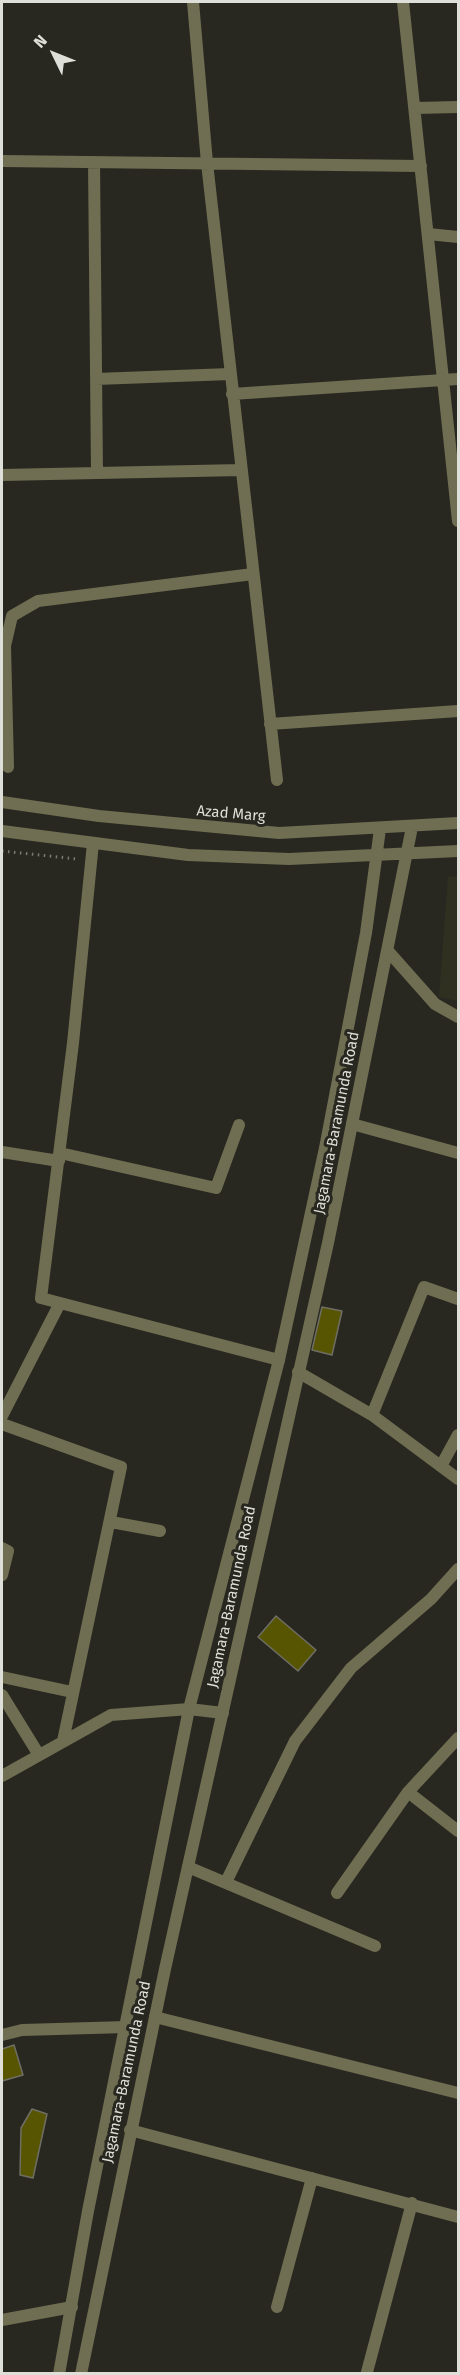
<!DOCTYPE html>
<html>
<head>
<meta charset="utf-8">
<style>
  body { margin:0 }
  #map { position:relative; width:460px; height:2375px; overflow:hidden; background:#282820; font-family:"Fira Sans",sans-serif }
  canvas { display:block }
  .frame { position:absolute; inset:0; border:3px solid #dfdfda; pointer-events:none }
  .north { position:absolute; left:24px; top:24px; width:60px; height:60px; -webkit-text-stroke:4px #282820; paint-order:stroke; rotate:313deg; font-size:16px; font-weight:700; line-height:24px; text-align:center; color:#dfdfda }
  .north::after { content:''; display:block; margin:auto; width:21px; height:27px; background:#dfdfda; clip-path:polygon(50% 0,100% 100%,50% 72%,0 100%) }
</style>
</head>
<body>
<div id="map">
<canvas width="460" height="2375"></canvas>
<div class="frame"></div>
<div class="north">N</div>
</div>
<script>
const g = document.querySelector('canvas').getContext('2d');
g.lineJoin = 'round';
function paint(path, color) {
  g.fillStyle = color;
  g.fill(path, 'evenodd');
}
function poly(rows) {
  const path = new Path2D();
  for (const r of rows) {
    path.moveTo(r[0], r[1]);
    for (let i = 2; i < r.length; i += 2) path.lineTo(r[i], r[i + 1]);
  }
  return path;
}
function strokePath(path, color, width, dash) {
  g.strokeStyle = color;
  g.lineWidth = width;
  g.lineCap = dash ? 'butt' : 'round';
  g.setLineDash(dash || []);
  g.stroke(path);
}
function label(font, color, halo, rows, align = 'center') {
  g.font = font + ' "Fira Sans",sans-serif';
  g.lineWidth = 6;
  g.setLineDash([]);
  g.textBaseline = 'middle';
  g.strokeStyle = halo;
  g.fillStyle = color;
  for (const [text, x, y, turn = 0] of rows) {
    g.save();
    g.translate(x, y);
    g.rotate((+turn || 0) * Math.PI / 180);
    g.textAlign = isNaN(turn) ? turn : align;
    if (halo) g.strokeText(text, 0, 0);
    g.fillText(text, 0, 0);
    g.restore();
  }
}
const built = poly([
  [458,876,458,1001,439,997,448,877]
]);
const building = poly([
  [322,1307,342,1311,332,1355,312,1350,322,1307],
  [276,1616,316,1650,298,1671,258,1637,276,1616],
  [14,2045,23,2075,2,2081,2,2049,14,2045],
  [32,2109,47,2114,33,2178,20,2175,21,2128,32,2109]
]);
const path = poly([
  [2,851,77,859]
]);
const minor = poly([
  [193,2,207,163,277,780],
  [403,2,458,521],
  [415,108,458,107],
  [2,161,421,166],
  [94,162,97,473],
  [428,234,458,237],
  [96,379,230,374],
  [232,394,458,379],
  [2,475,241,470],
  [270,724,458,711],
  [8,767,5,646,12,616,38,601,253,574],
  [93,843,73,1043,41,1298,279,1360],
  [388,951,435,1004,458,1017],
  [352,1124,458,1153],
  [2,1152,59,1161],
  [60,1153,216,1188,239,1125],
  [298,1372,372,1415,458,1479],
  [372,1415,424,1287,458,1299],
  [2,1416,60,1303],
  [2,1424,121,1467,63,1741],
  [441,1466,458,1435],
  [111,1522,160,1531],
  [2,1548,8,1551,2,1575],
  [2,1677,72,1692],
  [2,1695,39,1755],
  [2,1776,111,1715,189,1709,223,1713],
  [408,1792,458,1831],
  [188,1867,375,1946],
  [226,1882,295,1741,351,1668,431,1599,458,1569],
  [337,1893,408,1792,458,1738],
  [155,2017,458,2093],
  [2,2035,22,2030,126,2027],
  [130,2130,458,2217],
  [277,2307,312,2178],
  [2,2320,72,2307],
  [367,2372,412,2203]
]);
const tertiary = poly([
  [2,802,99,816,279,833,458,823],
  [2,831,188,855,289,859,458,851],
  [59,2374,88,2211,189,1709,279,1360,325,1148,366,933,380,829],
  [81,2374,165,1969,328,1243,412,827]
]);
const streetNames = [
  ["Azad Marg",231,814,5],
  ["Jagamara-Baramunda Road",337,1123,-79],
  ["Jagamara-Baramunda Road",232,1597,-78],
  ["Jagamara-Baramunda Road",127,2072,-78]
];
paint(built, '#303021');
paint(building, '#585502');
strokePath(building, '#6e6e64', 1.5);
strokePath(path, '#7c7c76', 3, [1.5, 4.5]);
strokePath(minor, '#6f6e52', 12);
strokePath(tertiary, '#6f6e52', 12);
label('15px', '#dfdfda', '#282820', streetNames);
</script>
</body>
</html>
